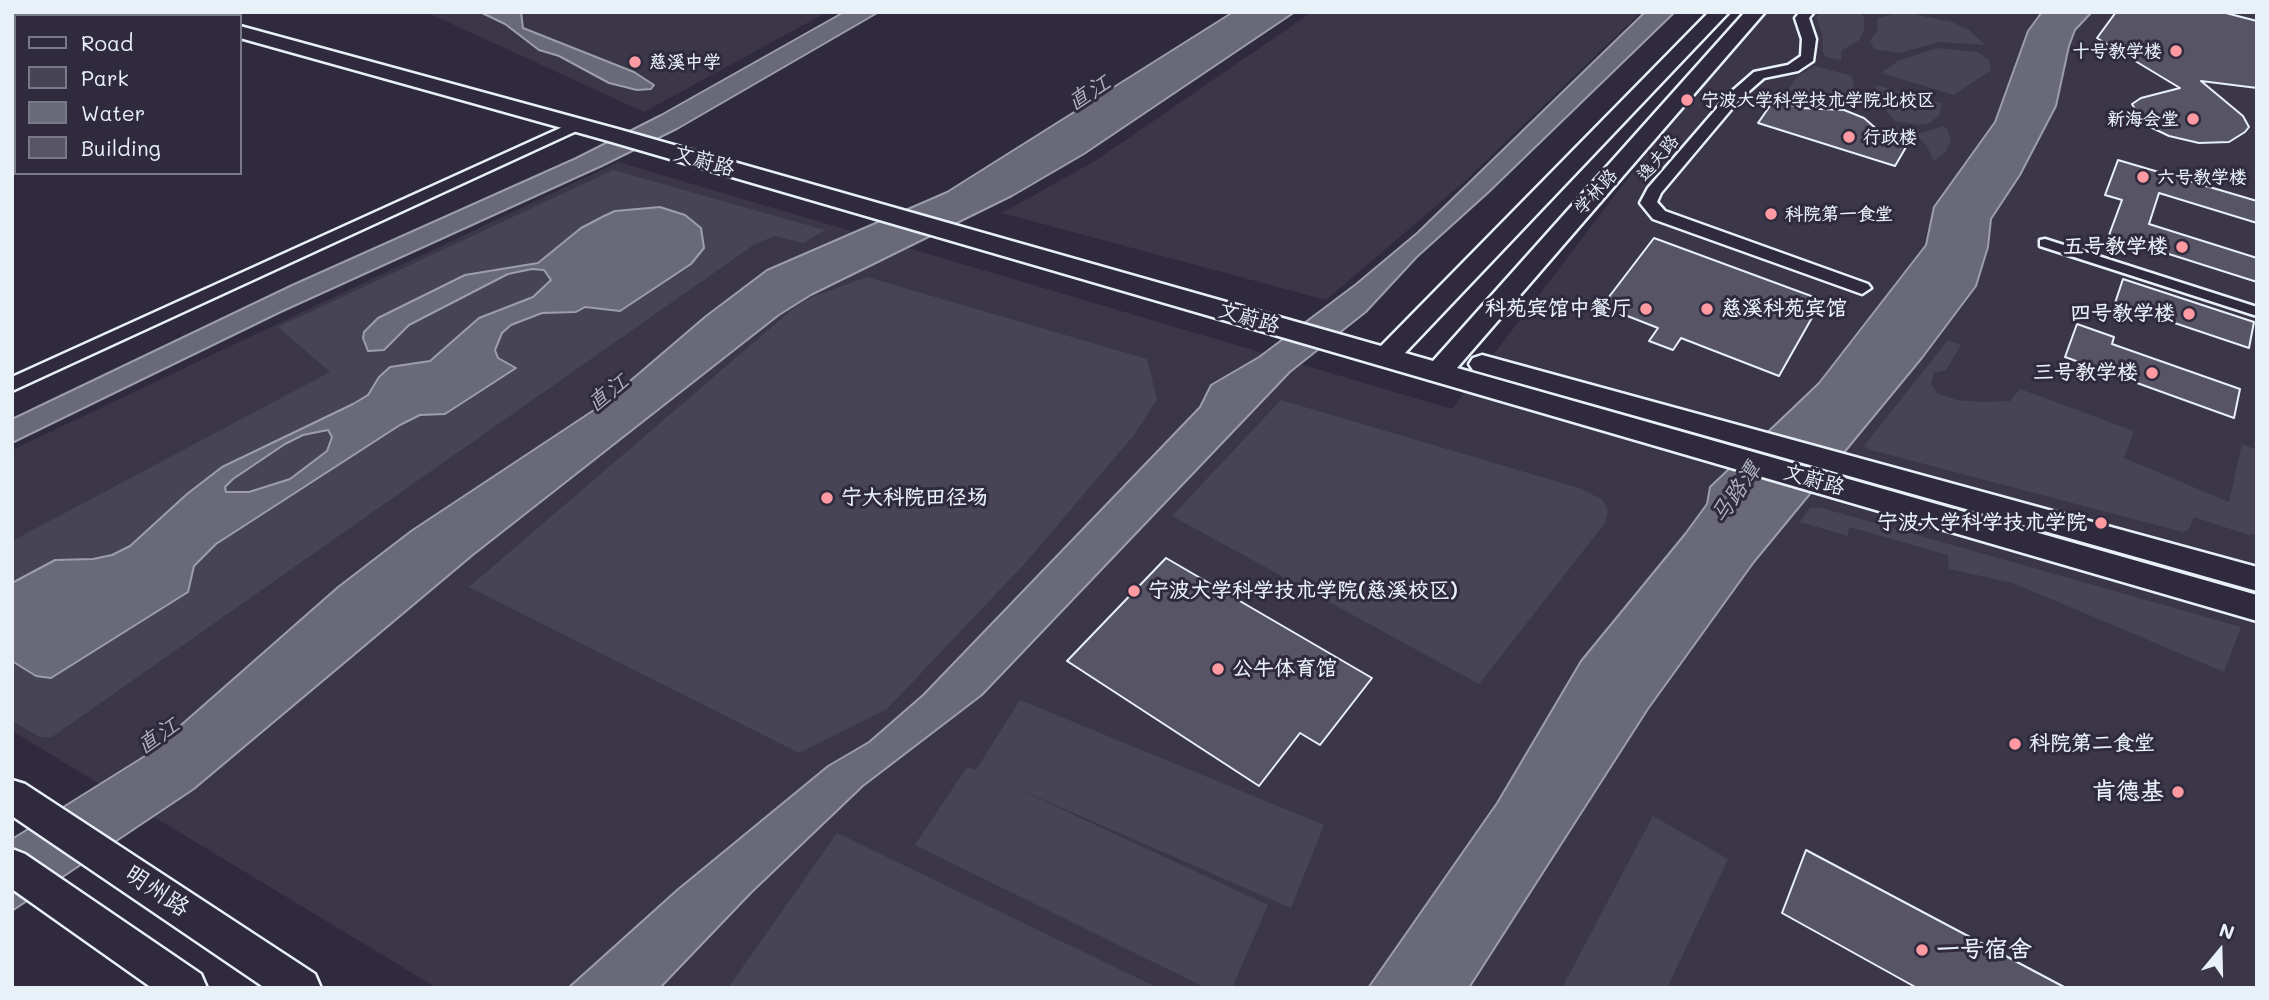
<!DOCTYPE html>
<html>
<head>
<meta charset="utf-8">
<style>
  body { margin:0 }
  #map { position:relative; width:2269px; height:1000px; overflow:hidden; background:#2f2a3d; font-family:Mali,sans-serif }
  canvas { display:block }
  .frame { position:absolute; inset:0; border:14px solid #e8f1f8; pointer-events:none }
  .legend { position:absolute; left:14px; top:14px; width:228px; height:161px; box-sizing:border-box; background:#2f2a3d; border:2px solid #797a88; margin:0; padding:9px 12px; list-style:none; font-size:21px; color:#e8f1f8 }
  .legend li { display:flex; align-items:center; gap:14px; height:35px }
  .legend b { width:35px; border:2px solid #797a88 }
  .north { position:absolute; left:2185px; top:916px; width:70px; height:70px; -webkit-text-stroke:5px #2f2a3d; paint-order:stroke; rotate:19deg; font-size:19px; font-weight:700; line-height:28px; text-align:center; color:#e8f1f8 }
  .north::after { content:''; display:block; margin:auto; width:24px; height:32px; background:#e8f1f8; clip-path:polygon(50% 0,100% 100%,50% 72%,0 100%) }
</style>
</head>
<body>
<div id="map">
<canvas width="2269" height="1000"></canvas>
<div class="frame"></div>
<ul class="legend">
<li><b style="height:9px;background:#2f2a3d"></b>Road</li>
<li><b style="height:19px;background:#464455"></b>Park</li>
<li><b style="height:19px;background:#696978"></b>Water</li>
<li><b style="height:19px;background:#575565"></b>Building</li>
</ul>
<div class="north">N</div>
</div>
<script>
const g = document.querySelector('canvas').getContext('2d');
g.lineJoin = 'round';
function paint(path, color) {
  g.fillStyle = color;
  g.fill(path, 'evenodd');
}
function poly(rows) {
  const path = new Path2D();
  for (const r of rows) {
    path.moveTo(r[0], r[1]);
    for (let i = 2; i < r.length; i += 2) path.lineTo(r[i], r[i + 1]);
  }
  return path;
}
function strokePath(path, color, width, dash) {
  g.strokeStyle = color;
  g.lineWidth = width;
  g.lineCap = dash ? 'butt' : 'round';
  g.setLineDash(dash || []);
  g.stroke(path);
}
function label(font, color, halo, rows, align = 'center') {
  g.font = font + ' Mali,"LXGW WenKai TC",sans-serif';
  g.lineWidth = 6;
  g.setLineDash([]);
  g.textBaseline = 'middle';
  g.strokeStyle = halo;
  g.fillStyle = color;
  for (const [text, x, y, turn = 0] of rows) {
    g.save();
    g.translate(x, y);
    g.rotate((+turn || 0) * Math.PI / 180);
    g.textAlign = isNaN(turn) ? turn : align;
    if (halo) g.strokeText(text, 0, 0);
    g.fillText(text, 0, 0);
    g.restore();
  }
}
const built = poly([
  [426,12,827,12,644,112],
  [1312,12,1641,12,1464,182,1326,300,1002,213,1095,161],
  [1765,12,2257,12,2257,988,437,988,12,731,12,450,618,162,1452,409,1673,119]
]);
const green = poly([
  [1821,12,1860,12,1864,17,1864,31,1859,40,1841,51,1841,60,1826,57,1823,52,1823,36,1816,18],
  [1903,12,1952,22,1969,30,1985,45,1939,42,1899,53,1874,49,1870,41,1877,31,1878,18],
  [1937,48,1978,52,1989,60,1991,70,1954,95,1881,73,1898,61],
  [1815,66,1852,76,1854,89,1852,96,1845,101,1832,101,1787,91,1798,76],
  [1876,85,1941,103,1940,115,1928,124,1918,125,1895,121,1876,98],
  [1943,126,1947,129,1951,140,1946,152,1934,161,1926,145,1916,135],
  [613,170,825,230,804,243,775,236,755,244,52,737,40,737,12,721,12,541,330,372,278,327],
  [867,277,1147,359,1157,399,1134,435,1027,561,887,709,799,753,469,587,795,307,812,297],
  [1948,340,1961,345,1946,370,1934,373,1931,383,1937,393,1957,400,1982,402,2010,401,2020,389,2134,431,2124,458,2229,502,2242,444,2257,450,2257,533,2249,535,2194,517,2189,529,2183,532,1871,450,1864,446],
  [1281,400,1579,488,1603,500,1608,511,1605,523,1479,684,1172,516],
  [1810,508,1822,508,2241,627,2224,672,2013,583,1949,569,1948,555,1849,527,1848,536,1800,522],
  [1020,700,1324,825,1291,908,1007,784,1268,905,1232,988,1206,988,915,845,967,767,976,770],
  [1653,816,1728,859,1667,988,1562,988],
  [837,833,1154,986,1152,988,728,988]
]);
const water = poly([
  [480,12,521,12,523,28,634,72,654,85,651,89,637,90,609,83,559,56,539,50,505,24,480,12],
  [844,12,879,12,677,129,602,166,281,312,12,443,12,419,292,285,576,158,661,115,844,12],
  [1233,12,1295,12,1084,154,1012,196,811,295,779,315,473,555,194,789,12,911,12,839,148,754,338,587,411,531,603,404,706,316,767,270,947,192,1233,12],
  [1645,12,1675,12,1489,192,1417,257,1366,312,1290,372,982,695,863,786,751,893,660,988,568,988,677,890,828,766,869,742,923,695,1200,407,1211,385,1259,357,1356,284,1417,233,1645,12],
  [2042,12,2092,12,2075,30,2069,46,2056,106,2020,175,1991,219,1988,247,1976,286,1922,358,1754,562,1648,709,1469,988,1368,988,1497,803,1581,661,1685,534,1707,504,1710,487,1819,383,1926,245,1934,207,1995,122,2028,31,2042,12],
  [660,207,685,215,701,228,704,248,691,264,620,311,585,307,576,312,542,313,511,325,502,333,495,350,498,358,516,368,445,414,420,415,400,425,216,544,194,566,188,592,51,678,36,676,12,661,12,583,55,560,93,559,112,555,130,546,187,494,222,467,353,404,368,395,379,377,390,367,430,361,479,318,533,297,551,280,544,270,532,269,508,274,409,325,384,350,368,351,363,338,364,332,378,318,465,275,538,263,581,228,604,216,615,211,660,207],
  [328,430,332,437,327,451,290,479,249,492,226,492,225,487,233,479,285,444,303,435,328,430]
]);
const building = poly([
  [2116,12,2222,12,2257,21,2257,88,2201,81,2243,116,2249,127,2245,132,2229,142,2199,143,2169,136,2144,124,2132,104,2141,98,2180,88,2097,38,2116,12],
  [1774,100,1801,108,1844,110,1864,118,1880,132,1909,142,1895,166,1758,123,1774,100],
  [2118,160,2257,201,2257,223,2159,193,2149,224,2257,258,2257,282,2109,235,2122,200,2105,195,2118,160],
  [1654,238,1822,300,1779,376,1681,338,1673,350,1649,341,1658,328,1602,306,1654,238],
  [2123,279,2254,322,2249,348,2115,303,2123,279],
  [2077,324,2114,337,2112,344,2240,389,2234,418,2065,357,2077,324],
  [1166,558,1372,678,1320,745,1300,733,1259,786,1067,661,1166,558],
  [1806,850,2066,988,1917,988,1782,913,1806,850]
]);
const pedestrian = poly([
  [2045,239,2257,307,2257,316,2040,246,2040,240,2045,239]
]);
const minor = poly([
  [1800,12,1814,12,1809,18,1816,39,1813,61,1798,71,1764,78,1740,99,1661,193,1657,202,1665,211,1868,284,1871,288,1862,294,1653,219,1640,203,1648,188,1730,93,1754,72,1788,65,1801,56,1802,39,1795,18,1800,12],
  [578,120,583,122,583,128,12,391,12,377,578,120]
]);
const secondary = poly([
  [156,12,185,12,187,16,158,16,156,12],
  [197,12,226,12,228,16,199,16,197,12],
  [1709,12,1729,12,1405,353,1433,361,1745,12,1765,12,1457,368,2257,595,2257,621,605,140,240,38,240,26,621,130,1381,346,1709,12],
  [1482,355,2257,567,2257,591,1473,370,1469,364,1473,358,1482,355],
  [12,780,25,784,315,974,321,988,265,988,12,816,12,780],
  [12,849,25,854,201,974,207,988,152,988,12,889,12,849]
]);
const markers = [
  [2176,51,7,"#ff9aa2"],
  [635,62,7,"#ff9aa2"],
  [1687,100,7,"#ff9aa2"],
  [2193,119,7,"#ff9aa2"],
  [1849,137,7,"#ff9aa2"],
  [2143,177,7,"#ff9aa2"],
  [1771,214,7,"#ff9aa2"],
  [2182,247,7,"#ff9aa2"],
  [1646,309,7,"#ff9aa2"],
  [1707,309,7,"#ff9aa2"],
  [2189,314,7,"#ff9aa2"],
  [2152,373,7,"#ff9aa2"],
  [827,498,7,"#ff9aa2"],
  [2101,523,7,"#ff9aa2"],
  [1134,591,7,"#ff9aa2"],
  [1218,669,7,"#ff9aa2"],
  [2015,744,7,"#ff9aa2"],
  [2178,792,7,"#ff9aa2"],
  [1922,950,7,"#ff9aa2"]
];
const farPoinames = [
  ["十号教学楼",2162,51,"right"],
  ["慈溪中学",649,62],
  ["宁波大学科学技术学院北校区",1701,100],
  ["新海会堂",2179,119,"right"],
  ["行政楼",1863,137],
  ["六号教学楼",2157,177],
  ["科院第一食堂",1785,214]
];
const farStreetnames = [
  ["逸夫路",1658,158,-50],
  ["学林路",1596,192,-48]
];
const streetNames = [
  ["文蔚路",704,161,16],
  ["文蔚路",1249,318,16],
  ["文蔚路",1814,480,16]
];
const poiNames = [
  ["五号教学楼",2168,247],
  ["科苑宾馆中餐厅",1632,309],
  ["慈溪科苑宾馆",1721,309,"left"],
  ["四号教学楼",2175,314],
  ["三号教学楼",2138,373],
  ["宁大科院田径场",841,498,"left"],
  ["宁波大学科学技术学院",2087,523],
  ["宁波大学科学技术学院(慈溪校区)",1148,591,"left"],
  ["公牛体育馆",1232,669,"left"],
  ["科院第二食堂",2029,744,"left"]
];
const waterNames = [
  ["直江",1089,93,-32],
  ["直江",608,393,-38],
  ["马路潭",1736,493,-55],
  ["直江",158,736,-34]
];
const nearPoinames = [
  ["肯德基",2164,792],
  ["一号宿舍",1936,950,"left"]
];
const nearStreetnames = [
  ["明州路",157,891,34]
];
paint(built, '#3b3749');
paint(green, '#464455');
paint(water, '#696978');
strokePath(water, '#9c9fab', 2);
paint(building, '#575565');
strokePath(building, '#e8f1f8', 2);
strokePath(pedestrian, '#e8f1f8', 5);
strokePath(minor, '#e8f1f8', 5);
strokePath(secondary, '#e8f1f8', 5);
paint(pedestrian, '#2f2a3d');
paint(minor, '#2f2a3d');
paint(secondary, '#2f2a3d');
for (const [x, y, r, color] of markers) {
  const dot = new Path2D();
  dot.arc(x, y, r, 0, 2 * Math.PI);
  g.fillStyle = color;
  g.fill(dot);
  strokePath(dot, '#2f2a3d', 2.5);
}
label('bold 18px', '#e8f1f8', '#2f2a3d', farPoinames, 'left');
label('18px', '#e8f1f8', '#2f2a3d', farStreetnames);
label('21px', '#e8f1f8', '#2f2a3d', streetNames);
label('bold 21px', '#e8f1f8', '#2f2a3d', poiNames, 'right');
label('italic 23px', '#afb4be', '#2f2a3d', waterNames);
label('bold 24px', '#e8f1f8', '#2f2a3d', nearPoinames, 'right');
label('24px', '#e8f1f8', '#2f2a3d', nearStreetnames);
</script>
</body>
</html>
